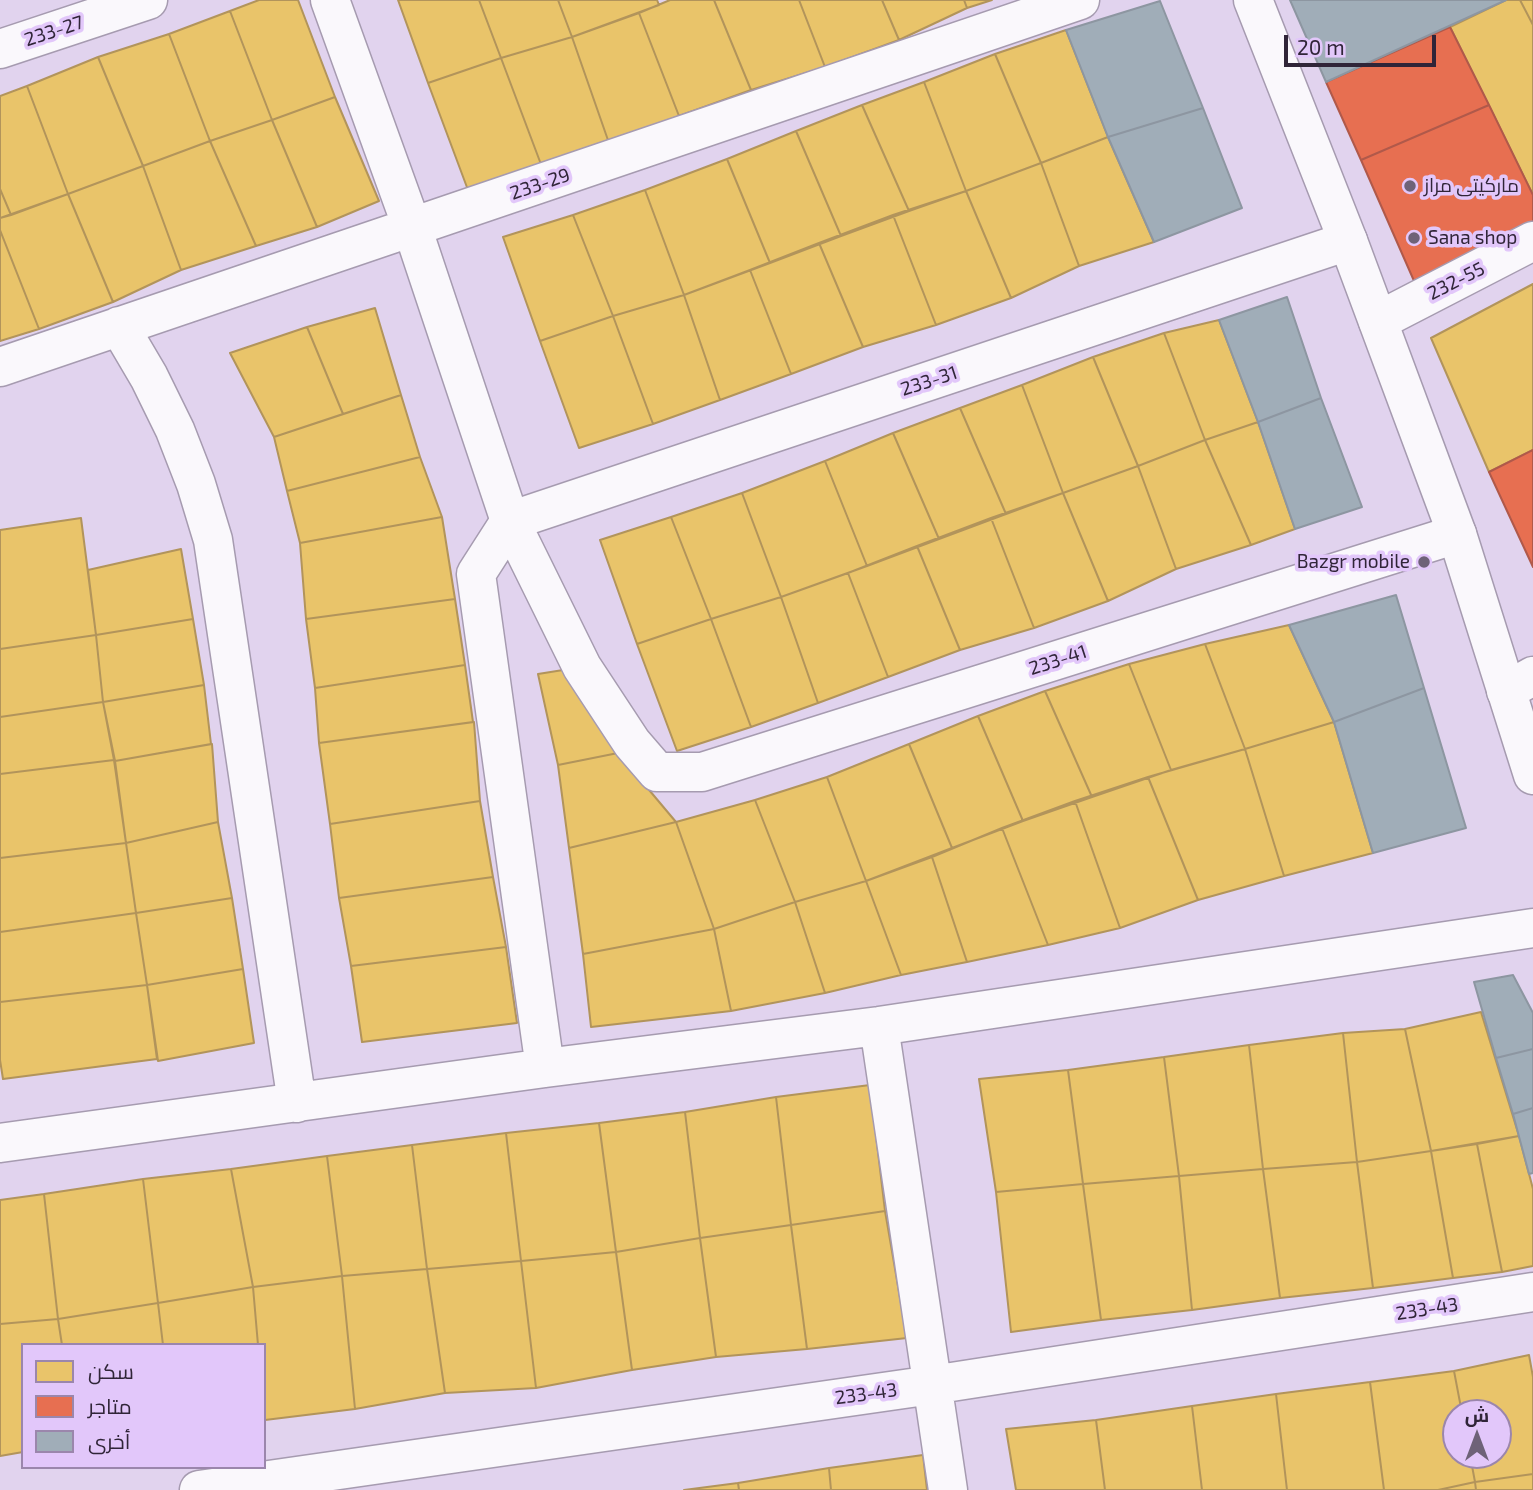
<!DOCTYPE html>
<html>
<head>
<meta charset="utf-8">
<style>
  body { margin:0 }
  #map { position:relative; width:1533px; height:1490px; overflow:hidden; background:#e1d3ee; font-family:"Exo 2",Cairo,sans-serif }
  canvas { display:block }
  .legend { position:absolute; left:21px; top:1343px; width:245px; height:126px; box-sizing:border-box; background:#e2c7fa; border:2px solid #9b86ac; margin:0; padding:9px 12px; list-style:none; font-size:21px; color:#302538 }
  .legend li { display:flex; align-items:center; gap:14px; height:35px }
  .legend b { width:35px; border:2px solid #9b86ac }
  .north { position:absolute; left:1442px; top:1399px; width:70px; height:70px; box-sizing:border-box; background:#e2c7fa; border:2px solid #9b86ac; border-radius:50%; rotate:0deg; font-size:19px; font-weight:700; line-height:28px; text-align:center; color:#302538 }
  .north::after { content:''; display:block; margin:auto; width:24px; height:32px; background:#6e6278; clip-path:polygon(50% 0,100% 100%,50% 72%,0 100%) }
  .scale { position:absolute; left:1284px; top:35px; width:152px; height:32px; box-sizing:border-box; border:4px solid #302538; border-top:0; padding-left:9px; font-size:21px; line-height:24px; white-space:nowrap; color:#302538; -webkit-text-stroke:5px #e2c7fa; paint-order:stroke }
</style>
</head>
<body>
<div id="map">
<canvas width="1533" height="1490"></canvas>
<ul class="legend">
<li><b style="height:19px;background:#e9c46a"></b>سكن</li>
<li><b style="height:19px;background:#e76f51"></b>متاجر</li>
<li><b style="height:19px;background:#a0adb8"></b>أخرى</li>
</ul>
<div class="north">ش</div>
<div class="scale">20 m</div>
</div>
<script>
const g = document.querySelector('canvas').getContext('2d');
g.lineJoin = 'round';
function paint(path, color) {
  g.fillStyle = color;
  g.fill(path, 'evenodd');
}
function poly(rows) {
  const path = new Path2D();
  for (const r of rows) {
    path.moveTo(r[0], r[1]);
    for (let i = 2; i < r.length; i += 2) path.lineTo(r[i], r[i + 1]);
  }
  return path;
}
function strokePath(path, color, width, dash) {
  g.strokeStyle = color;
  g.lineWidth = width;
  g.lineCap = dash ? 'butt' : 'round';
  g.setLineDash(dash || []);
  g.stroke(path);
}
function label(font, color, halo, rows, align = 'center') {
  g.font = font + ' "Exo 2",Cairo,sans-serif';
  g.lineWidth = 7;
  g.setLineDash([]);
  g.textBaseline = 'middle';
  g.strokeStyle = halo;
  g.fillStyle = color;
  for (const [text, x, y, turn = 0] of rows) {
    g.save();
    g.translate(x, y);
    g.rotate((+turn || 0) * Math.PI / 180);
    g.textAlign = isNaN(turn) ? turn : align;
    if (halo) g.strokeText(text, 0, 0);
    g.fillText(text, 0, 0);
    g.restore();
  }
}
const homes = poly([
  [259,0,298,0,335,97,272,120,230,11,259,0],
  [398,0,479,0,501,58,428,83,398,0],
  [479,0,558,0,572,37,501,58,479,0],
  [558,0,657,0,659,5,572,37,558,0],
  [670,0,714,0,751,90,679,116,639,13,670,0],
  [714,0,799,0,825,67,751,90,714,0],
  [799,0,882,0,899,40,825,67,799,0],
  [882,0,964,0,967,8,899,40,882,0],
  [964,0,992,0,967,8,964,0],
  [1506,0,1520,0,1533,25,1533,195,1450,27,1506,0],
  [1520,0,1533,0,1533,25,1520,0],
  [230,11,272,120,210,141,169,34,230,11],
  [639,13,679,116,609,143,572,37,639,13],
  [1066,30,1108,137,1041,163,995,54,1066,30],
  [169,34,210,141,143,166,98,57,169,34],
  [572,37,609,143,542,167,501,58,572,37],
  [995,54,1041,163,966,191,924,82,995,54],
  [98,57,143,166,68,194,27,86,98,57],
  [501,58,542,167,468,190,428,83,501,58],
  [924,82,966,191,909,211,862,105,924,82],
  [27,86,68,194,11,215,0,189,0,96,27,86],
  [335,97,379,201,317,227,272,120,335,97],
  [862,105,909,211,841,236,796,131,862,105],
  [272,120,317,227,256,246,210,141,272,120],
  [796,131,841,236,770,263,727,159,796,131],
  [1108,137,1154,242,1079,266,1041,163,1108,137],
  [210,141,256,246,181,270,143,166,210,141],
  [727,159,770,263,684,295,645,190,727,159],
  [1041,163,1079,266,1011,298,966,191,1041,163],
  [143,166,181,270,113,302,68,194,143,166],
  [0,189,11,215,0,218,0,189],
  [645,190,684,295,613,316,573,215,645,190],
  [966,191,1011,298,936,325,893,215,966,191],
  [68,194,113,302,39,329,0,230,0,218,68,194],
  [573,215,613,316,540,341,503,237,573,215],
  [893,215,936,325,863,347,819,243,893,215],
  [0,230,39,329,0,341,0,230],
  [819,243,863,347,791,374,750,270,819,243],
  [750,270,791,374,720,400,684,295,750,270],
  [1533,284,1533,450,1489,472,1431,338,1533,284],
  [684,295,720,400,653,424,613,316,684,295],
  [375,308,401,395,343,414,307,327,375,308],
  [613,316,653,424,579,448,540,341,613,316],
  [1219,320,1258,422,1205,440,1164,333,1219,320],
  [307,327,343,414,274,437,230,353,307,327],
  [1164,333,1205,440,1138,466,1093,357,1164,333],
  [1093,357,1138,466,1063,493,1022,385,1093,357],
  [1022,385,1063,493,1006,514,960,408,1022,385],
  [401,395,420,457,287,491,274,437,401,395],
  [960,408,1006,514,939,539,893,433,960,408],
  [1258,422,1295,529,1251,545,1205,440,1258,422],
  [893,433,939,539,867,566,825,461,893,433],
  [1205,440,1251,545,1176,569,1138,466,1205,440],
  [420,457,442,517,300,543,287,491,420,457],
  [825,461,867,566,781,597,742,493,825,461],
  [1138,466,1176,569,1108,601,1063,493,1138,466],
  [742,493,781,597,711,619,671,517,742,493],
  [1063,493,1108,601,1034,628,991,518,1063,493],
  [442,517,455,599,306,619,300,543,442,517],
  [671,517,711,619,637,644,600,540,671,517],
  [81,518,96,635,0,649,0,530,81,518],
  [991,518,1034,628,960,650,917,546,991,518],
  [917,546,960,650,888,677,848,573,917,546],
  [181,549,193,619,96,635,88,570,181,549],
  [848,573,888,677,818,703,781,597,848,573],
  [781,597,818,703,751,727,711,619,781,597],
  [455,599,465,665,315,688,306,619,455,599],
  [193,619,204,685,103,702,96,635,193,619],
  [711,619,751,727,677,751,637,644,711,619],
  [1289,625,1334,722,1245,749,1205,644,1289,625],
  [96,635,103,702,0,717,0,649,96,635],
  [1205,644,1245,749,1171,770,1129,664,1205,644],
  [1129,664,1171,770,1092,797,1045,691,1129,664],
  [465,665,473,722,319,743,315,688,465,665],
  [582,667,618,753,558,765,538,674,582,667],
  [204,685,211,744,115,761,103,702,204,685],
  [1045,691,1092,797,1023,821,978,716,1045,691],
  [103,702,114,760,0,774,0,717,103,702],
  [978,716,1023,821,952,848,909,744,978,716],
  [474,722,480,801,330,824,319,743,474,722],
  [1334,722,1373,853,1284,876,1245,749,1334,722],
  [212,744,218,822,126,843,115,761,212,744],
  [909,744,952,848,866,881,827,777,909,744],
  [1245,749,1284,876,1198,900,1148,777,1245,749],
  [618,753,676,822,569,848,558,765,618,753],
  [114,760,126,843,0,858,0,774,114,760],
  [827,777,866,881,795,902,755,800,827,777],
  [1148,777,1198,900,1120,928,1075,801,1148,777],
  [755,800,795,902,714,929,676,822,755,800],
  [480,801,493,877,339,898,330,824,480,801],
  [1075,801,1120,928,1048,945,1002,828,1075,801],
  [218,822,232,898,136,913,126,843,218,822],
  [676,822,714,929,583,954,569,848,676,822],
  [1002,828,1048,945,967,962,932,857,1002,828],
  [126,843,136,913,0,932,0,858,126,843],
  [932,857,967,962,901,975,866,881,932,857],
  [493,877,506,947,351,966,339,898,493,877],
  [866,881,901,975,825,993,795,902,866,881],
  [232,898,243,969,147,985,136,913,232,898],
  [795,902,825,993,731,1011,714,929,795,902],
  [136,913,147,985,0,1002,0,932,136,913],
  [714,929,731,1011,591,1027,583,954,714,929],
  [506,947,517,1023,362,1042,351,966,506,947],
  [243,969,254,1043,158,1061,147,985,243,969],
  [147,985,157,1059,3,1079,0,1060,0,1002,147,985],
  [1481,1012,1519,1136,1431,1151,1405,1029,1481,1012],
  [1405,1029,1431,1151,1357,1162,1343,1033,1405,1029],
  [1343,1033,1357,1162,1263,1169,1249,1045,1343,1033],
  [1249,1045,1263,1169,1179,1176,1164,1057,1249,1045],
  [1164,1057,1179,1176,1083,1184,1068,1070,1164,1057],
  [1068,1070,1083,1184,996,1192,979,1079,1068,1070],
  [870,1085,885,1211,791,1225,776,1097,870,1085],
  [776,1097,791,1225,700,1238,685,1112,776,1097],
  [685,1112,700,1238,616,1252,599,1123,685,1112],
  [599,1123,616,1252,521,1261,506,1133,599,1123],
  [506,1133,521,1261,427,1269,412,1145,506,1133],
  [1519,1136,1533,1189,1533,1266,1502,1272,1477,1144,1519,1136],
  [1477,1144,1502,1272,1453,1278,1431,1151,1477,1144],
  [412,1145,427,1269,342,1276,327,1156,412,1145],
  [1431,1151,1453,1278,1373,1288,1357,1162,1431,1151],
  [327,1156,342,1276,253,1287,231,1169,327,1156],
  [1357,1162,1373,1288,1280,1298,1263,1169,1357,1162],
  [231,1169,253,1287,158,1303,143,1179,231,1169],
  [1263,1169,1280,1298,1192,1310,1179,1176,1263,1169],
  [1179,1176,1192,1310,1101,1320,1083,1184,1179,1176],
  [143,1179,158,1303,58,1319,44,1194,143,1179],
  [1083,1184,1101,1320,1011,1332,996,1192,1083,1184],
  [44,1194,58,1319,0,1324,0,1200,44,1194],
  [885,1211,907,1338,807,1349,791,1225,885,1211],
  [791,1225,807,1349,716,1357,700,1238,791,1225],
  [700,1238,716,1357,632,1370,616,1252,700,1238],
  [616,1252,632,1370,536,1388,521,1261,616,1252],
  [521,1261,536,1388,445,1393,427,1269,521,1261],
  [427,1269,445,1393,355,1409,342,1276,427,1269],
  [342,1276,355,1409,265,1420,264,1345,258,1345,253,1287,342,1276],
  [253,1287,258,1345,163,1345,158,1303,253,1287],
  [158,1303,163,1345,62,1345,58,1319,158,1303],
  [58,1319,62,1345,23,1345,23,1452,0,1456,0,1324,58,1319],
  [1529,1355,1533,1377,1533,1474,1475,1482,1470,1455,1498,1455,1498,1413,1462,1413,1454,1371,1529,1355],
  [1454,1371,1462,1413,1456,1413,1456,1455,1470,1455,1475,1482,1438,1490,1384,1490,1370,1382,1454,1371],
  [1370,1382,1384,1490,1287,1490,1276,1394,1370,1382],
  [1276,1394,1287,1490,1202,1490,1192,1406,1276,1394],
  [1192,1406,1202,1490,1105,1490,1096,1420,1192,1406],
  [1096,1420,1105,1490,1016,1490,1006,1429,1096,1420],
  [923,1455,927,1490,831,1490,829,1468,923,1455],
  [829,1468,831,1490,739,1490,738,1483,829,1468],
  [1533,1474,1533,1490,1476,1490,1475,1482,1533,1474],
  [1475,1482,1476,1490,1438,1490,1475,1482],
  [738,1483,739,1490,684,1490,738,1483]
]);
const shops = poly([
  [1450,27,1489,105,1361,160,1326,82,1450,27],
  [1489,105,1533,195,1533,234,1418,290,1361,160,1489,105],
  [1533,450,1533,567,1489,472,1533,450]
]);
const building = poly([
  [1290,0,1506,0,1326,82,1290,0],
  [1160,1,1203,108,1108,137,1066,30,1160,1],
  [1203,108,1242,208,1154,242,1108,137,1203,108],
  [1287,297,1321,398,1258,422,1219,320,1287,297],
  [1321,398,1362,507,1295,529,1258,422,1321,398],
  [1396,595,1424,688,1334,722,1289,625,1396,595],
  [1424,688,1466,828,1373,853,1334,722,1424,688],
  [1513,975,1533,1013,1533,1049,1496,1058,1474,982,1513,975],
  [1533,1049,1533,1108,1513,1114,1496,1058,1533,1049],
  [1533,1108,1533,1173,1529,1174,1513,1114,1533,1108]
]);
const minor = poly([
  [330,0,412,227,510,521,582,667,632,743,657,772,702,772,1457,534],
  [0,49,148,0],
  [1378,321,1533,241],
  [119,326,149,377,175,430,196,484,213,540,297,1103],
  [0,367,1080,0],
  [510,521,1348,241],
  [510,521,476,574,545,1068],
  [1506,691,1533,676],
  [879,1026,948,1490],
  [0,1143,545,1068,879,1026,1533,928],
  [199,1490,932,1385,1533,1292]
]);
const major = poly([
  [1253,0,1348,241,1457,534,1533,775]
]);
const markers = [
  [1410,186,7,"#6e6278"],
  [1414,238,7,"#6e6278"],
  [1424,562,7,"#6e6278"]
];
const streetNames = [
  ["233-27",54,31,-18],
  ["233-29",540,184,-19],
  ["232-55",1456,281,-27],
  ["233-31",929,381,-18],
  ["233-41",1058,660,-18],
  ["233-43",1427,1309,-9],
  ["233-43",866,1394,-8]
];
const poiNames = [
  ["مارکیتی مراز",1424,186],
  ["Sana shop",1428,238],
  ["Bazgr mobile",1410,562,"right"]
];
paint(homes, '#e9c46a');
strokePath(homes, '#b2945b', 2);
paint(shops, '#e76f51');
strokePath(shops, '#b0594a', 2);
paint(building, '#a0adb8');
strokePath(building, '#8d96a1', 2);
strokePath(minor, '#a69bb0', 41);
strokePath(major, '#a69bb0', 41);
strokePath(minor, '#faf8fc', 38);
strokePath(major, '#faf8fc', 38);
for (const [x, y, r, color] of markers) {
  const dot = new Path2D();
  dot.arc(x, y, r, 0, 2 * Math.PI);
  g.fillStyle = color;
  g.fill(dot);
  strokePath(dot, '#e2c7fa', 2.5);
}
label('19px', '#302538', '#e2c7fa', streetNames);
label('19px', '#302538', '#e2c7fa', poiNames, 'left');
</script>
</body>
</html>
